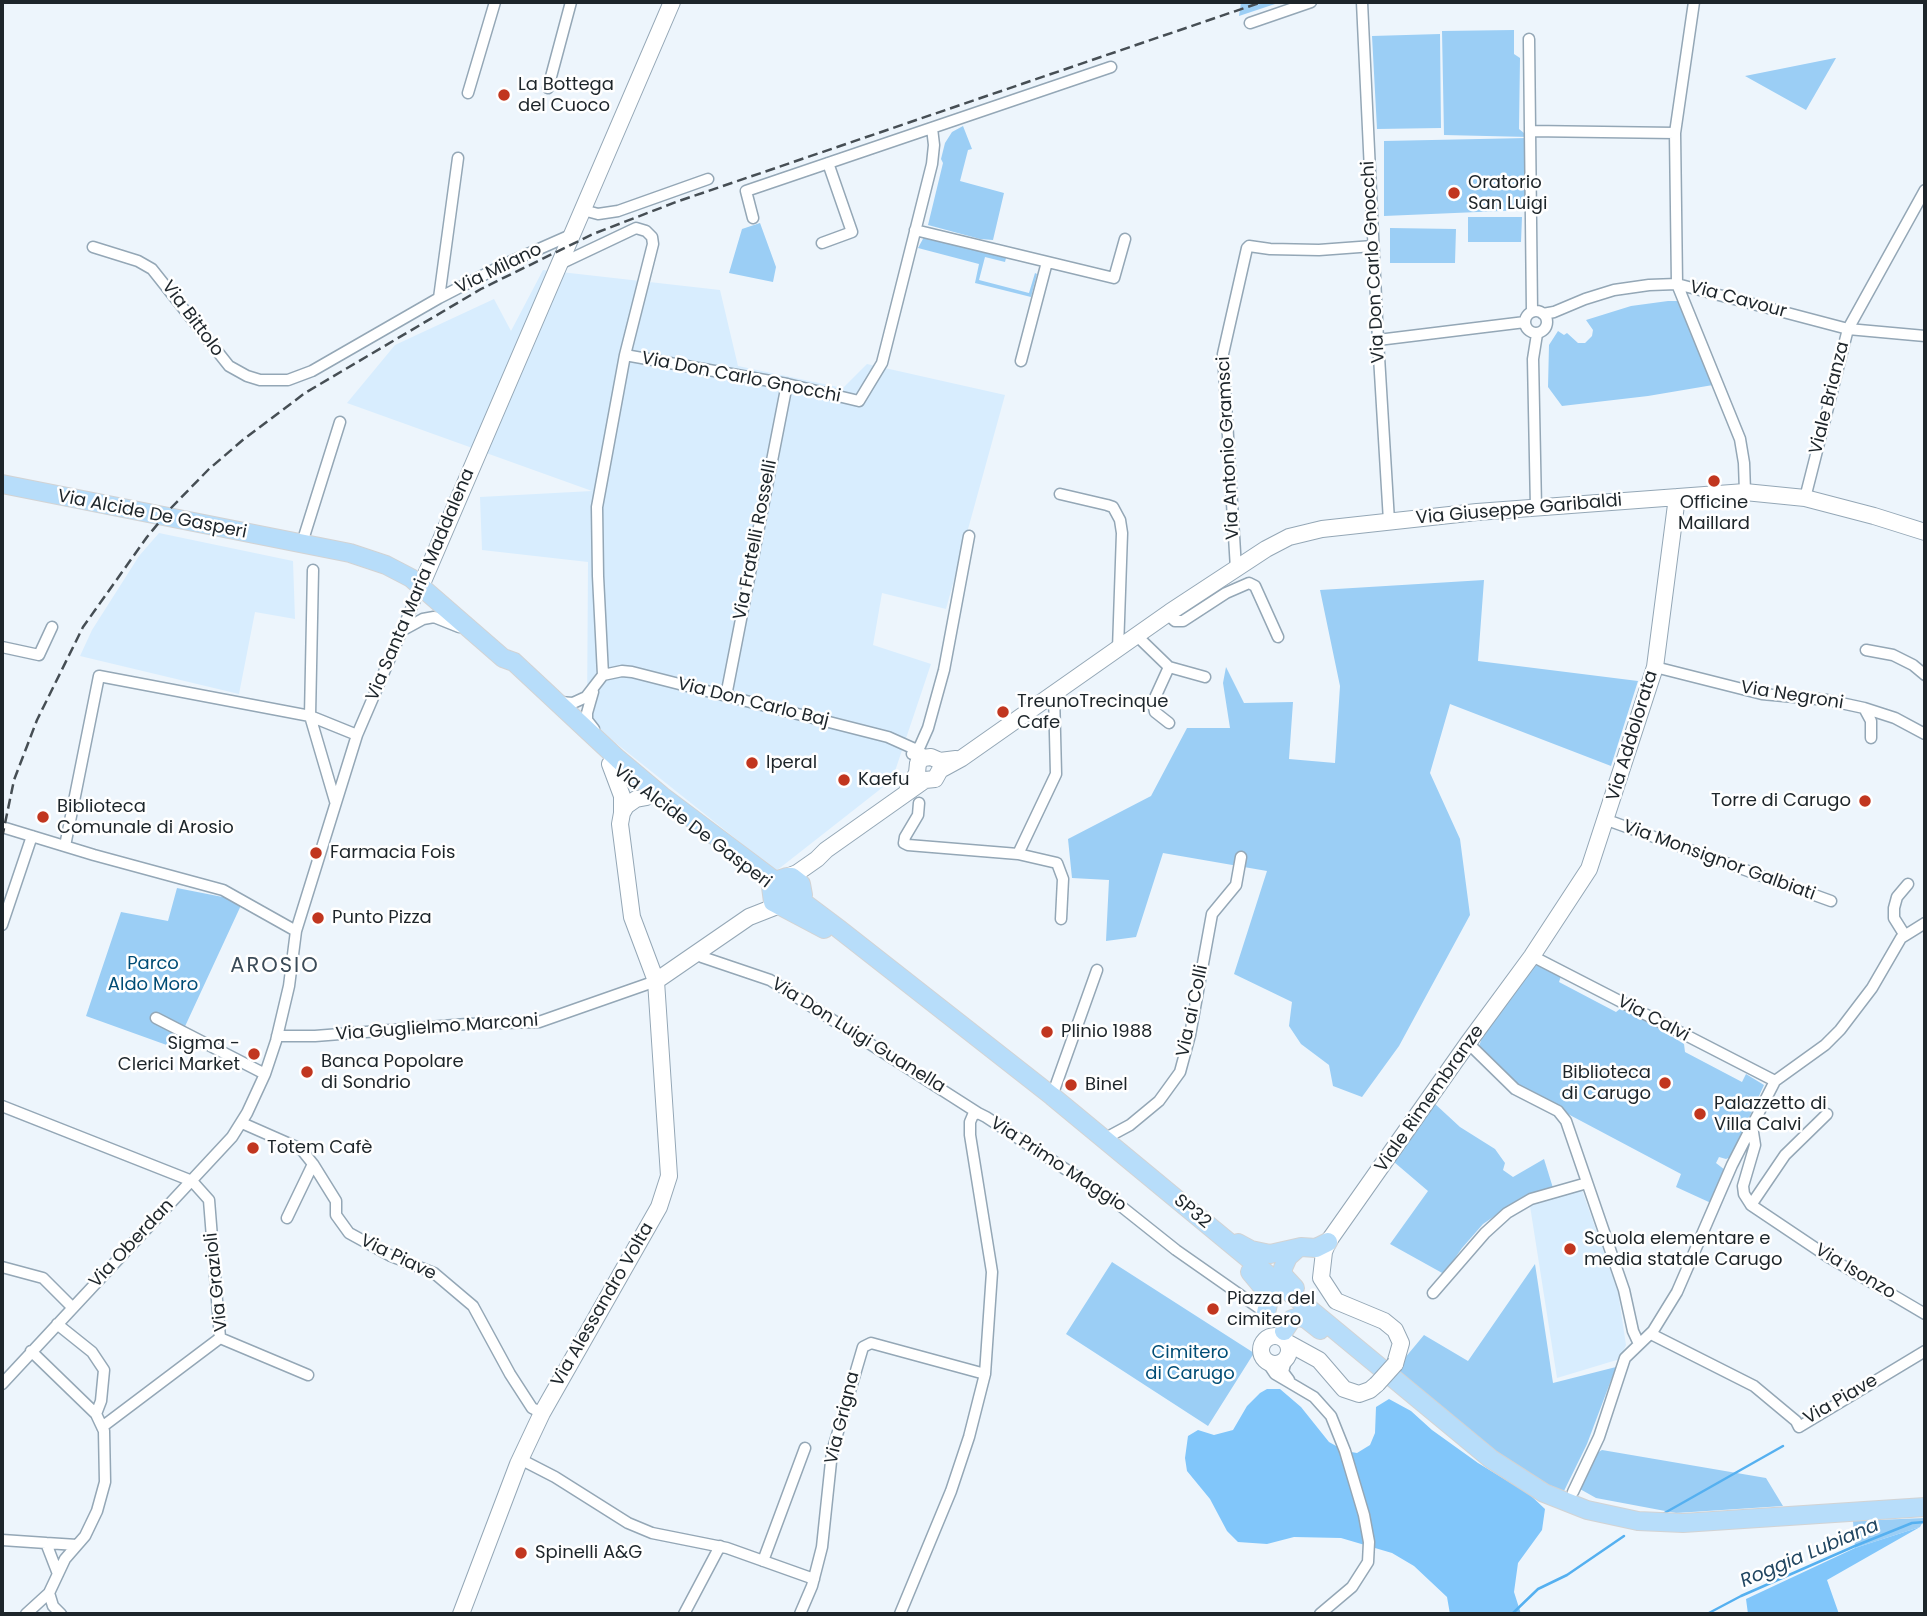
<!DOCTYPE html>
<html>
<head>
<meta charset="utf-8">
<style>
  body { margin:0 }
  #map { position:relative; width:1927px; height:1616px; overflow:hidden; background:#edf5fc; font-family:Poppins,sans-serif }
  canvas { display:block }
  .frame { position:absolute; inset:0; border:4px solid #1d252a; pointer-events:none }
</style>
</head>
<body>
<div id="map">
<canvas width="1927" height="1616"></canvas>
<div class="frame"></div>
</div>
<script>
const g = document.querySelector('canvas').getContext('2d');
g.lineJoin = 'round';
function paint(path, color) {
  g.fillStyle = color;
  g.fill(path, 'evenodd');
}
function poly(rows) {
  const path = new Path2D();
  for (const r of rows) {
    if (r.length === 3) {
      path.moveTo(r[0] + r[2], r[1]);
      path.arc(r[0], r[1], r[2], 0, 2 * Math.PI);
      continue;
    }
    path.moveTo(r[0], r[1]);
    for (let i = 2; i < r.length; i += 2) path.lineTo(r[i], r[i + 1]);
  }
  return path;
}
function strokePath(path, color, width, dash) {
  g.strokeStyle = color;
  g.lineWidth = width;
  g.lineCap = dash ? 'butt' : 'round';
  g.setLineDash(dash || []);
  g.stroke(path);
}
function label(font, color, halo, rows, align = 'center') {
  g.font = font + ' Poppins,sans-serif';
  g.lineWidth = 5;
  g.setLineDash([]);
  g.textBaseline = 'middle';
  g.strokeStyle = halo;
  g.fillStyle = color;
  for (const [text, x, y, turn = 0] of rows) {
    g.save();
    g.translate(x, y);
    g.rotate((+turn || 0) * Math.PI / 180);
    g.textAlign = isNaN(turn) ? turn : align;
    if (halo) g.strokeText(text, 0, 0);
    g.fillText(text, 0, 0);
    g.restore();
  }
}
const built = poly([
  [543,270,720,290,738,366,843,388,867,364,1005,395,946,609,882,593,873,645,931,664,892,780,776,871,587,720,588,562,482,550,480,497,592,491,347,403,395,345,494,299,511,331],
  [159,533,293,561,295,619,255,612,239,694,80,656,92,630,139,556],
  [1582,1190,1618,1292,1626,1345,1620,1359,1557,1378,1530,1206]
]);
const green = poly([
  [1241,2,1281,2,1239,16],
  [1514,30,1514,54,1520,58,1519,129,1529,137,1444,135,1442,31],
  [1440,34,1441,128,1377,129,1372,36],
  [1836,58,1806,110,1745,76,1835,58],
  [963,126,972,149,968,150,960,181,1004,193,993,240,980,239,928,225,943,163,941,159,945,143,952,132],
  [1527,138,1525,210,1384,216,1384,141],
  [1468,217,1522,217,1521,242,1468,242],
  [760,223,776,267,773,282,729,273,742,229],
  [1390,228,1456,229,1455,263,1390,263],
  [924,237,1006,258,1005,262,985,257,979,280,1029,293,1035,273,1037,274,1031,297,975,283,979,264,918,248],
  [1668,301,1680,301,1713,385,1648,396,1562,406,1548,387,1549,345,1558,331,1564,335,1567,333,1578,343,1585,343,1592,336,1593,330,1586,320,1631,306],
  [1484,580,1478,661,1638,681,1611,766,1450,704,1430,773,1460,839,1470,915,1399,1046,1362,1097,1333,1086,1329,1065,1301,1044,1289,1026,1292,1002,1234,974,1267,871,1163,853,1136,937,1106,941,1109,880,1072,878,1068,839,1151,796,1187,728,1230,728,1223,683,1226,667,1244,703,1293,702,1289,759,1335,763,1340,686,1320,590],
  [177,888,243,901,175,1048,86,1016,121,912,168,921],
  [1538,965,1561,976,1559,982,1616,1012,1621,1008,1645,1020,1684,1044,1685,1052,1742,1082,1746,1074,1764,1085,1731,1157,1726,1159,1719,1157,1716,1163,1725,1170,1711,1203,1676,1187,1681,1174,1517,1087,1480,1050,1479,1046,1482,1038,1524,976,1531,967],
  [1434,1103,1460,1127,1495,1149,1505,1163,1503,1170,1513,1177,1544,1159,1553,1188,1521,1198,1483,1224,1462,1248,1444,1274,1390,1244,1428,1191,1394,1162],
  [1112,1262,1254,1353,1208,1426,1066,1334],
  [1535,1264,1553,1383,1616,1367,1587,1444,1564,1491,1539,1481,1499,1458,1394,1371,1424,1335,1468,1361],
  [1602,1450,1766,1478,1783,1506,1676,1513,1596,1498,1580,1489,1595,1454],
  [1925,1518,1920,1527,1855,1548,1853,1521]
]);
const forest = poly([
  [1267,1389,1280,1389,1301,1407,1329,1442,1345,1451,1357,1453,1370,1445,1375,1433,1376,1407,1389,1399,1411,1411,1432,1430,1478,1463,1529,1494,1545,1509,1542,1530,1518,1563,1514,1592,1521,1614,1450,1614,1447,1597,1414,1566,1392,1553,1341,1538,1294,1537,1267,1544,1238,1542,1227,1531,1210,1499,1187,1471,1185,1458,1188,1436,1198,1430,1214,1435,1233,1430,1247,1406,1260,1393],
  [1920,1527,1827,1580,1839,1614,1748,1614,1746,1599,1855,1548]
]);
const stream = poly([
  [1661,1515,1783,1446],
  [1512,1614,1538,1589,1567,1575,1624,1536],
  [1707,1614,1741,1596,1855,1546,1912,1523,1925,1522]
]);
const street = poly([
  [1362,2,1378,340,1389,521],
  [1694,2,1675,133,1677,284,1740,439,1744,463,1745,492],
  [1250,23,1311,2],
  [1529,39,1532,312],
  [548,88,571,2],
  [468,93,495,2],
  [1530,131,1675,133],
  [583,210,598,214,618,211,708,179],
  [753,218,746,191,1111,67],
  [915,230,1114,278,1125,239],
  [822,243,852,232,828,163],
  [93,247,138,261,152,269,229,366,247,376,260,380,288,380,312,371,439,298,505,264,573,234],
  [560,264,636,228,646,231,652,237,653,244,625,355,787,384,859,401,882,363,932,164,934,145,932,128],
  [439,298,458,158],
  [1536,322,11],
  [1543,314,1554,312,1585,299,1614,290,1649,285,1677,284,1848,329,1925,336],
  [1378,340,1525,322],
  [1021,361,1047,262],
  [1060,494,1107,505,1113,507,1120,520,1122,533,1118,649],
  [1805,498,1848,329,1925,190],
  [1536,508,1533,359,1537,334],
  [302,543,340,422],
  [1236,569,1223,354,1247,248,1249,246,1270,249,1319,250,1373,246],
  [313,570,310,716,335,801],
  [1167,614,1175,621,1183,621,1226,593,1249,583,1255,586,1278,637],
  [401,631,423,619,434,617,459,627],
  [1137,636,1169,667,1205,677],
  [2,647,39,655,52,627],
  [1866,650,1893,655,1913,665,1925,675],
  [1655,667,1762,694,1827,700,1864,708,1895,718,1925,734],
  [603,675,622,671,632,672,888,737,917,750,927,757],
  [593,692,587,713,587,720,594,729],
  [726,696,787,384],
  [559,702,573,703,586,697,603,675,598,576,597,507,625,355],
  [1864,708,1871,721,1871,738],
  [1169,723,1155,712,1153,702,1169,667],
  [912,754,920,746,928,728,944,670,969,536],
  [919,803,918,815,905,837,904,843,908,845,1018,854,1056,774,1054,694],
  [1607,820,1831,901],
  [2,827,94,855,223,890,296,931],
  [65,846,99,676,310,716,357,735],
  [1018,854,1057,863,1063,879,1061,919],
  [2,925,32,836],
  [1904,934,1894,918,1894,908,1897,897,1908,884],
  [695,952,702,957,770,980,978,1113],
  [1532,956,1775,1081],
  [156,1018,265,1074],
  [277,1036,315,1036,467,1024,539,1022,656,981],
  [1468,1043,1515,1089,1558,1111,1566,1121,1624,1290,1633,1331,1639,1344],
  [1052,1096,1097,970],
  [2,1106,192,1181,209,1200,220,1338,308,1375],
  [242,1123,301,1149,313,1164,336,1201,336,1215,349,1233,391,1256,434,1273,473,1306,510,1374,532,1408,542,1413],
  [1752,1126,1755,1145,1743,1186,1744,1194,1751,1205,1830,1258,1925,1314],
  [1104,1139,1130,1125,1159,1101,1180,1072,1190,1035,1212,914,1236,885,1241,857],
  [1751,1205,1785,1155,1827,1114],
  [287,1218,313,1164],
  [2,1267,43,1278,73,1308],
  [1433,1293,1485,1233,1507,1213,1531,1199,1587,1183],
  [57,1324,92,1352,104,1370,101,1401,96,1414],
  [1651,1334,1754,1386,1796,1421,1799,1427,1925,1351],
  [31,1351,96,1414,104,1431,105,1482,97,1511,85,1536,65,1559,49,1593,53,1606,61,1614],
  [1286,1360,1283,1372,1289,1380],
  [1267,1362,1275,1374,1314,1397,1331,1416,1345,1451,1364,1515,1369,1542,1368,1562,1352,1587,1320,1614],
  [2,1384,232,1137,247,1113,265,1074,276,1041,289,986,296,931,357,735,421,586],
  [102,1427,220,1338],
  [520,1459,555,1477,628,1523,652,1533,727,1548,814,1579],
  [1573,1492,1599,1437,1625,1358,1653,1331,1677,1292,1732,1165,1775,1081,1825,1045,1840,1030,1872,988,1901,938,1925,923],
  [2,1540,46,1543],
  [763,1561,805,1448],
  [58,1574,46,1543,77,1545],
  [26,1614,49,1593],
  [684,1614,720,1546],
  [800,1614,812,1586,822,1547,832,1452,863,1347,871,1343,985,1374],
  [900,1614,951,1491,969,1437,985,1374,992,1272,970,1135,970,1122,973,1115,978,1113,986,1117,1117,1203,1176,1250,1266,1313]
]);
const secondary = poly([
  [421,586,672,2],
  [610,764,622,796,622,813],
  [940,770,962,758,1170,612,1266,549,1289,537,1322,529,1477,512,1745,492,1805,498,1874,516,1925,532],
  [907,791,917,773,918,763,923,758,931,757,940,761,956,759],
  [787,877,797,873,817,859,826,850,925,780,935,779,940,770],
  [656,981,749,917,777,906],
  [1275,1350,14],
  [1288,1343,1319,1360,1344,1389,1359,1394,1370,1390,1377,1384],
  [1395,1364,1401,1343,1395,1330,1384,1321,1336,1301,1321,1278,1324,1252,1328,1242,1468,1043,1532,956,1589,869,1655,667,1677,497],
  [461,1614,518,1464,542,1413,659,1207,669,1176,656,981,632,917,620,824,622,813,626,806,636,799,647,797]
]);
const primary = poly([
  [2,484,350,553,386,565,411,578,503,658,514,662,618,759,662,796,839,929,1052,1096,1491,1459,1544,1493,1587,1510,1638,1521,1683,1523,1925,1507],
  [788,909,797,906,803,895,801,884,792,877,787,877,775,881,771,887,773,902,824,929],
  [1238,1243,1251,1250,1270,1254,1301,1247,1316,1248,1328,1242],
  [1250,1272,1264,1289,1268,1304,1266,1313],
  [1295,1288,1283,1275,1283,1268,1288,1257,1298,1248],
  [1284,1331,1292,1319,1299,1317,1306,1319,1320,1330]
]);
const rail = poly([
  [2,838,14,780,37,720,83,627,147,537,171,508,209,469,244,439,305,393,481,289,593,234,676,202,1262,2]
]);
const secondaryBridge = poly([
  [1377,1384,1395,1364]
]);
const markers = [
  [504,95,7,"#c1361f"],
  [1454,193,7,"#c1361f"],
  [1714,481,7,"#c1361f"],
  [1003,712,7,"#c1361f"],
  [752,763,7,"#c1361f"],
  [844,780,7,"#c1361f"],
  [1865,801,7,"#c1361f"],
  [43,817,7,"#c1361f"],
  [316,853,7,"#c1361f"],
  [318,918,7,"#c1361f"],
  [1047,1032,7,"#c1361f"],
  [254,1054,7,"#c1361f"],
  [307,1072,7,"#c1361f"],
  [1665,1083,7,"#c1361f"],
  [1071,1085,7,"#c1361f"],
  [1700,1114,7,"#c1361f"],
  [253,1148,7,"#c1361f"],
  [1570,1249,7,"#c1361f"],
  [1213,1309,7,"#c1361f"],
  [521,1553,7,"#c1361f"]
];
const poiNames = [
  ["La Bottega",518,85],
  ["del Cuoco",518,106],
  ["Oratorio",1468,183],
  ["San Luigi",1468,204],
  ["Officine",1714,503,"center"],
  ["Maillard",1714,524,"center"],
  ["TreunoTrecinque",1017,702],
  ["Cafe",1017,723],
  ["Iperal",766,763],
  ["Kaefu",858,780],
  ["Torre di Carugo",1851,801,"right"],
  ["Biblioteca",57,807],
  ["Comunale di Arosio",57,828],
  ["Farmacia Fois",330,853],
  ["Punto Pizza",332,918],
  ["Plinio 1988",1061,1032],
  ["Sigma -",240,1044,"right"],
  ["Clerici Market",240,1065,"right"],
  ["Banca Popolare",321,1062],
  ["di Sondrio",321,1083],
  ["Biblioteca",1651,1073,"right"],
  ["di Carugo",1651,1094,"right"],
  ["Binel",1085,1085],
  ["Palazzetto di",1714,1104],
  ["Villa Calvi",1714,1125],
  ["Totem Cafè",267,1148],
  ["Scuola elementare e",1584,1239],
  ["media statale Carugo",1584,1260],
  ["Piazza del",1227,1299],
  ["cimitero",1227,1320],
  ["Spinelli A&G",535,1553]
];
const streetNames = [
  ["Via Don Carlo Gnocchi",1374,262,-93],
  ["Via Milano",499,269,-26],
  ["Via Cavour",1738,300,15],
  ["Via Bittolo",192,319,53],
  ["Via Don Carlo Gnocchi",741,378,11],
  ["Viale Brianza",1830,398,-76],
  ["Via Antonio Gramsci",1229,448,-93],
  ["Via Giuseppe Garibaldi",1519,510,-5],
  ["Via Alcide De Gasperi",152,515,11],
  ["Via Fratelli Rosselli",756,540,-79],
  ["Via Santa Maria Maddalena",421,585,-67],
  ["Via Negroni",1792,696,9],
  ["Via Don Carlo Baj",753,703,14],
  ["Via Addolorata",1633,736,-73],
  ["Via Alcide De Gasperi",692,827,37],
  ["Via Monsignor Galbiati",1719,861,20],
  ["Via ai Colli",1193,1011,-78],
  ["Via Calvi",1653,1019,28],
  ["Via Guglielmo Marconi",437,1028,-4],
  ["Via Don Luigi Guanella",858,1036,32],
  ["Viale Rimembranze",1430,1099,-55],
  ["Via Primo Maggio",1058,1165,33],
  ["SP32",1192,1212,40],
  ["Via Oberdan",132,1244,-47],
  ["Via Piave",398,1258,26],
  ["Via Isonzo",1855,1272,31],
  ["Via Grazioli",217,1282,-96],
  ["Via Alessandro Volta",603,1305,-60],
  ["Via Piave",1841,1400,-30],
  ["Via Grigna",843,1418,-76]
];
const parkNames = [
  ["Parco",153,964],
  ["Aldo Moro",153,985],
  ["Cimitero",1190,1353],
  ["di Carugo",1190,1374]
];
const waterNames = [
  ["Roggia Lubiana",1810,1554,-23]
];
const quarterNames = [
  ["AROSIO",275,967]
];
paint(built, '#d8edfe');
paint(green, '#9bcef5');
paint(forest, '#81c6fa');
strokePath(stream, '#55b0f0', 2.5);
strokePath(street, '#94a7b6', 13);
strokePath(secondary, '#94a7b6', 18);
strokePath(primary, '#d2d3d4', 20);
strokePath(street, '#fff', 10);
strokePath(secondary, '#fff', 16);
strokePath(primary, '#b7ddfa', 18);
strokePath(rail, '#464e54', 2.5, [10, 5]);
strokePath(secondaryBridge, '#94a7b6', 18, []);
strokePath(secondaryBridge, '#fff', 16);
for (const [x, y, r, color] of markers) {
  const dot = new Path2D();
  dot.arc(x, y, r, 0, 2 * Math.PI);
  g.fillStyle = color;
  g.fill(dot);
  strokePath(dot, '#fff', 2.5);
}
label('18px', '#1d252a', '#fff', poiNames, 'left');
label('18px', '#1d252a', '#fff', streetNames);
label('18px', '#014d76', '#fff', parkNames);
label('italic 19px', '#214661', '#fff', waterNames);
g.letterSpacing = '2px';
label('21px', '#3b4b58', '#fff', quarterNames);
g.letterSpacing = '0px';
</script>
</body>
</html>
